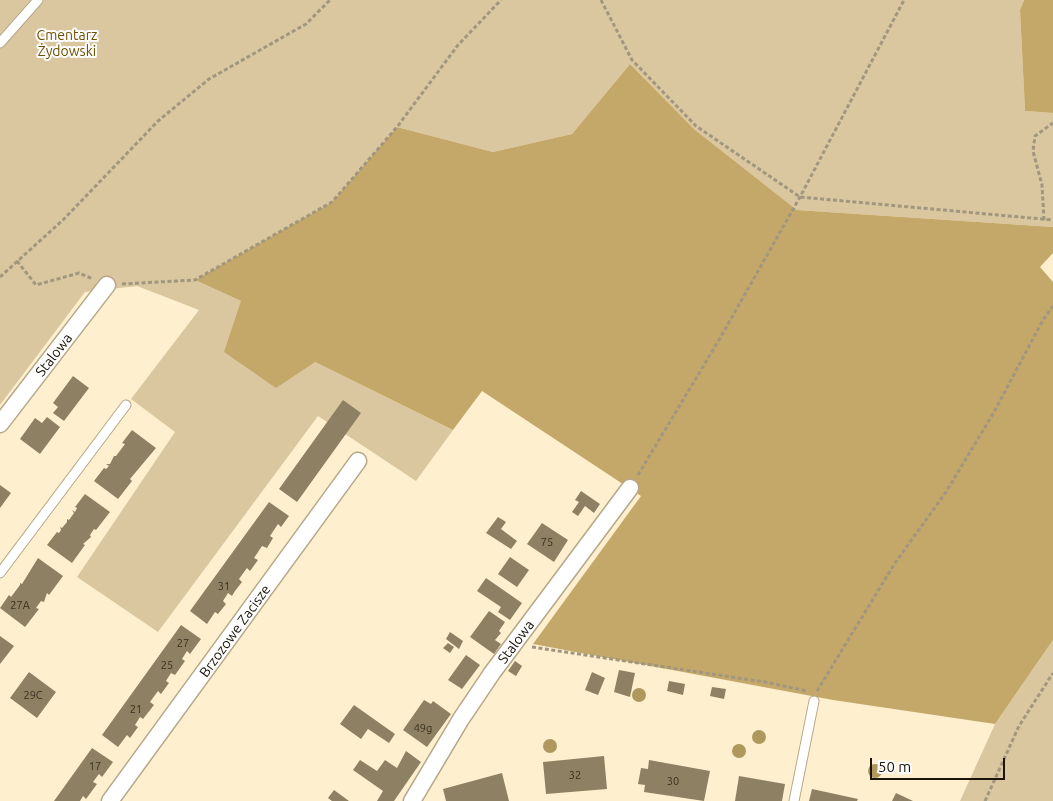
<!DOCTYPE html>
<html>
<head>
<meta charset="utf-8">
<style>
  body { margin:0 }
  #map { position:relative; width:1053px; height:801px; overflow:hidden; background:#feefce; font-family:Ubuntu,sans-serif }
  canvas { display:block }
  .scale { position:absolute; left:870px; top:758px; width:135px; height:22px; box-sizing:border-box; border:2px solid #1a1409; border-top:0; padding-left:6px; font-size:15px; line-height:18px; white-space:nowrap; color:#1a1409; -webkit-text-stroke:4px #fdfdfd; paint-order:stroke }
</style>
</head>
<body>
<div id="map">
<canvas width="1053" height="801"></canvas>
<div class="scale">50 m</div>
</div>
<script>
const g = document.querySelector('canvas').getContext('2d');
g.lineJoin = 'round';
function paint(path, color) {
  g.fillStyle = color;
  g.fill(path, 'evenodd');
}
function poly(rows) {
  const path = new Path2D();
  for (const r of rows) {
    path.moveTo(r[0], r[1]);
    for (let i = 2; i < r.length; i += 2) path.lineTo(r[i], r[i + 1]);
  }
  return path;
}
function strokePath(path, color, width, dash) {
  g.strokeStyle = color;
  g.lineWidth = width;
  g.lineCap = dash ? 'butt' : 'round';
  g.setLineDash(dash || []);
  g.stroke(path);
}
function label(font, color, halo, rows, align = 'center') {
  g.font = font + ' Ubuntu,sans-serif';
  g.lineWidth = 4;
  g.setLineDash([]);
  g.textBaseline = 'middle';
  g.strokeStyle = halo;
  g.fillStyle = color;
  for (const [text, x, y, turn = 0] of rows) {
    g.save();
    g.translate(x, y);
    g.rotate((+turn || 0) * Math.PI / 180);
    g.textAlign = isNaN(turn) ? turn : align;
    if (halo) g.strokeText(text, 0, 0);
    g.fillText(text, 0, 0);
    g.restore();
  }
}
const green = poly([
  [0,0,1024,0,1020,10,1025,111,1053,113,1053,227,797,210,694,129,630,64,572,134,493,152,397,127,332,202,195,280,241,301,315,362,453,430,416,481,318,416,158,632,77,577,175,432,131,399,199,310,137,286,85,292,0,405],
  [1053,640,1053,801,960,801,995,724]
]);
const forest = poly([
  [1024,0,1053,0,1053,113,1025,111,1020,10],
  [630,64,694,129,797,210,1053,227,1053,253,1040,267,1053,282,1053,640,995,724,833,700,533,644,641,496,482,391,453,430,315,362,276,388,224,352,241,301,195,280,332,202,397,127,493,152,572,134]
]);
const building = poly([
  [73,376,89,388,64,421,53,413,58,407,53,403],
  [343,400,361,413,297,502,279,489],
  [47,417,60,427,40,454,20,439,35,418,42,423],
  [132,430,156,448,130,479,132,481,118,499,94,481,104,468,106,469,109,466,106,464,110,464,114,456,116,456,125,444,122,443],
  [0,485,11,493,0,508],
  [581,491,600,504,594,513,585,506,578,516,572,512,579,502,575,500],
  [85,494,110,512,96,530,94,529,90,535,91,537,83,544,85,545,72,563,47,545,57,532,59,533,61,530,60,527,62,528,67,522,67,519,69,520,74,513,72,510,75,512,77,508,75,507],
  [269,502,289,516,281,527,278,524,270,536,273,538,267,548,262,546,254,558,258,560,250,571,247,568,239,579,242,582,235,591,232,596,228,593,223,601,226,604,218,614,215,612,207,624,190,611],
  [498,517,506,522,501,529,517,541,511,549,486,533],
  [542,523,568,540,554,562,527,544],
  [510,557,529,570,517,587,498,574],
  [38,558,63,576,49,595,47,593,44,602,41,601,36,608,39,609,25,627,0,608,9,595,11,597,20,585,20,583,22,584],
  [486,578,522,603,510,620,498,612,501,607,477,591],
  [489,611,505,622,499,631,501,633,495,640,501,644,494,654,470,637],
  [181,625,201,639,190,654,187,651,182,659,185,661,175,675,171,673,166,681,169,683,161,694,158,691,150,702,154,705,143,719,140,717,135,725,138,727,130,738,127,735,118,747,102,735],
  [450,632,463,641,459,649,446,639],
  [0,636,14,646,0,664],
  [448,643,454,647,450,653,443,648],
  [466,655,480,665,462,689,448,680],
  [515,661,522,666,516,676,508,671],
  [619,670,635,673,630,697,614,692],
  [29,672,56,692,37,718,10,698],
  [592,672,605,678,598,695,585,690],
  [669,681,685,684,683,695,667,691],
  [712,687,726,689,724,699,710,696],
  [424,700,431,704,433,701,451,714,427,747,403,730],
  [354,705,395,734,389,743,368,729,361,739,340,724],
  [92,748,113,762,105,773,102,777,99,774,93,782,97,784,86,799,83,796,80,801,54,801],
  [406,751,421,762,394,801,377,801,383,791,353,770,360,760,377,771,385,760,397,768],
  [604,756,607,789,546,794,543,762],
  [649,760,710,771,704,801,644,792,645,785,638,784,641,768,648,769],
  [502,773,509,801,446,801,443,789],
  [739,776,785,784,782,801,735,801],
  [812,789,858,799,857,801,809,801],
  [334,790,349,801,332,801,328,798],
  [896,793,913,801,892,801]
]);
const path = poly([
  [601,0,632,60,696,126,800,197,1053,220],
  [1044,220,1042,185,1033,151,1035,136,1053,123],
  [17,261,36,285,79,273,93,279],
  [0,277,64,219,158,121,209,79,306,24,330,0],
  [122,284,195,280,332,202,397,127,458,45,501,0],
  [638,475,719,340,800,197,904,0],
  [532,647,765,682,807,691],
  [817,691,895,563,946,492,994,412,1043,320,1053,306],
  [985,801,1019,726,1053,673]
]);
const lane = poly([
  [0,43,38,0],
  [0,573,126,405],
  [794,801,814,701]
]);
const street = poly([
  [0,424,107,285],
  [110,801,358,461],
  [412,801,461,719,492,673,630,488]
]);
const trees = [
  [639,695],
  [759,737],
  [550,746],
  [739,751],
  [875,771]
];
const numberNames = [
  ["75",547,542],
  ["31",224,586],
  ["27A",20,605],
  ["27",183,643],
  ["25",167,665],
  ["29C",33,695],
  ["21",136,709],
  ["49g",423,728],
  ["17",95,766],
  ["32",575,775],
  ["30",673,781]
];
const parkNames = [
  ["Cmentarz",67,35],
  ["Żydowski",67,51]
];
const streetNames = [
  ["Stalowa",54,355,-52],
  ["Brzozowe Zacisze",235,631,-54],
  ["Stalowa",516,642,-53]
];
paint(green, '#dac7a0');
paint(forest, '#c4a86a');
paint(building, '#8e8062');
strokePath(lane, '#b5a788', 11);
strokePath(street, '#b5a788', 19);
strokePath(path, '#a1967e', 3, [4, 2.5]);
strokePath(lane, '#fff', 9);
strokePath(street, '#fff', 16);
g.fillStyle = '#ae985d';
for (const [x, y] of trees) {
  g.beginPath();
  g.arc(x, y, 7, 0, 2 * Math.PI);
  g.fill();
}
label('11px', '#372f1f', null, numberNames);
label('14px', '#6d5100', '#fdfdfd', parkNames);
label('14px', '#1a1409', '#fdfdfd', streetNames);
</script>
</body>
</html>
